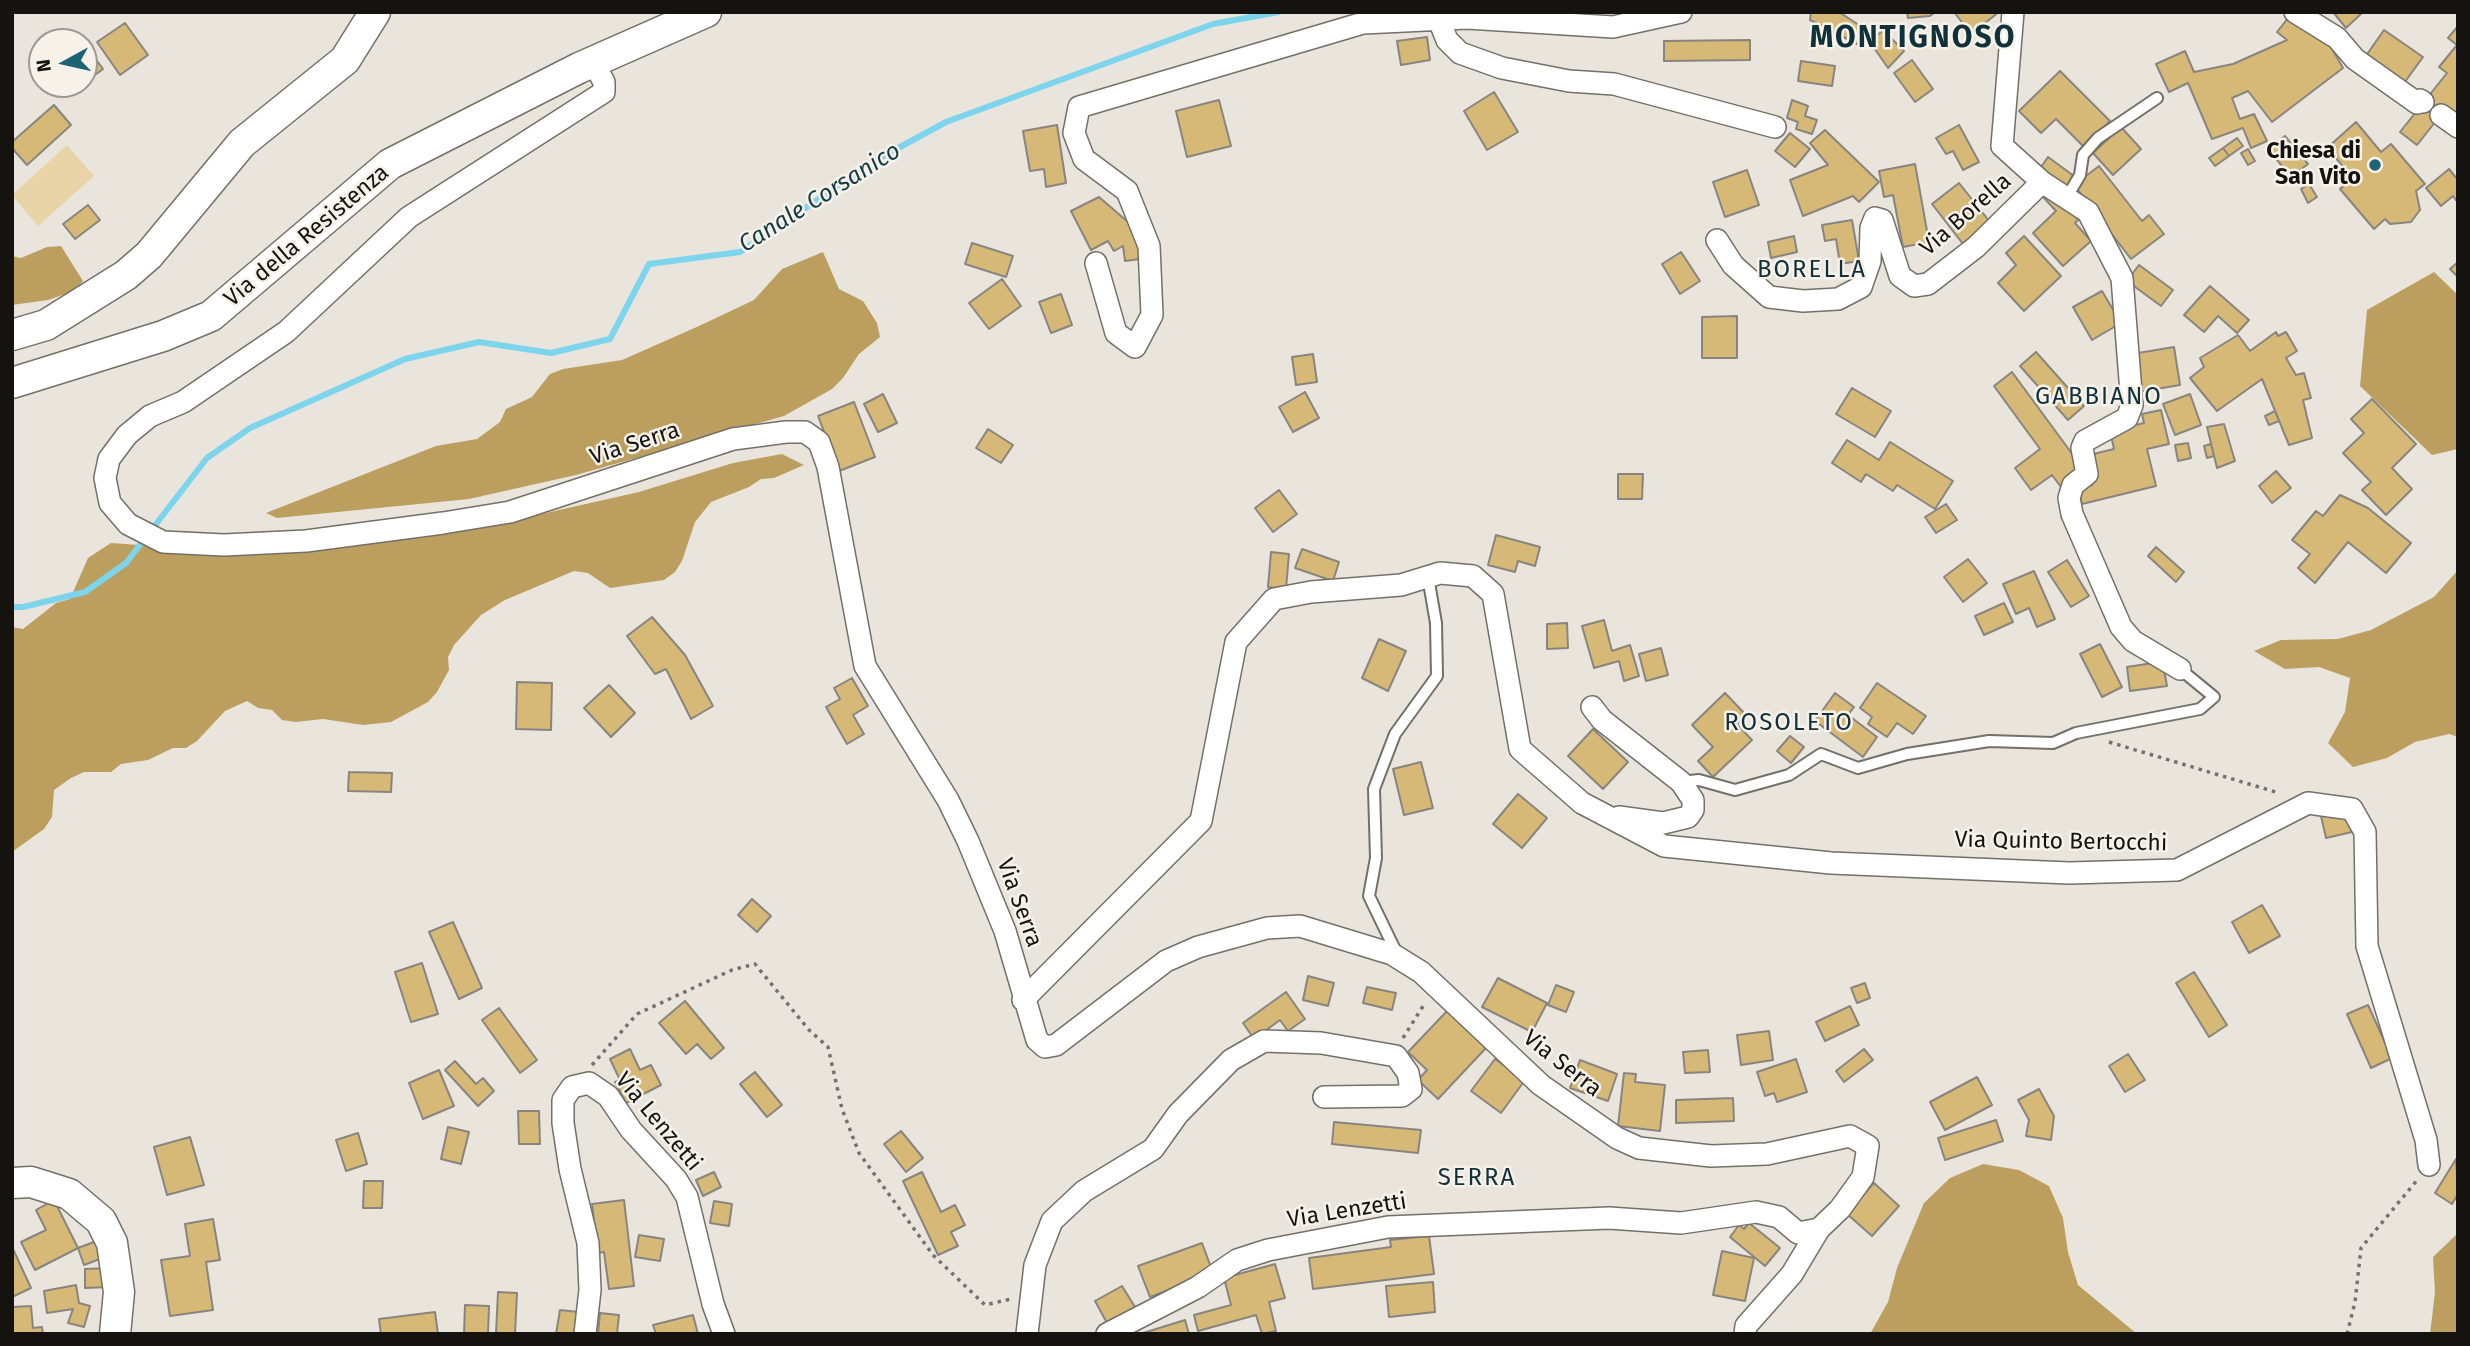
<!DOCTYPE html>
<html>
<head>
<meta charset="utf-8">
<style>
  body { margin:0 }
  #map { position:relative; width:2470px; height:1346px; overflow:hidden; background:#e9e5dd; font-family:"Fira Sans",sans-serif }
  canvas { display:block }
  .frame { position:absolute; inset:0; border:14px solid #141310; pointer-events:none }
  .north { position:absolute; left:28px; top:28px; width:70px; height:70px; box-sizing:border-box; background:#f6f2ea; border:2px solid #9c9993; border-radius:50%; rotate:262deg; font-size:19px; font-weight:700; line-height:28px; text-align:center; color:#141310 }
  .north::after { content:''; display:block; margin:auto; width:24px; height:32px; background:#1e6375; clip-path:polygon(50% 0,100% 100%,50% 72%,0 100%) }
</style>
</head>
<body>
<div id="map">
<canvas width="2470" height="1346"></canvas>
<div class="frame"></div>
<div class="north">N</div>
</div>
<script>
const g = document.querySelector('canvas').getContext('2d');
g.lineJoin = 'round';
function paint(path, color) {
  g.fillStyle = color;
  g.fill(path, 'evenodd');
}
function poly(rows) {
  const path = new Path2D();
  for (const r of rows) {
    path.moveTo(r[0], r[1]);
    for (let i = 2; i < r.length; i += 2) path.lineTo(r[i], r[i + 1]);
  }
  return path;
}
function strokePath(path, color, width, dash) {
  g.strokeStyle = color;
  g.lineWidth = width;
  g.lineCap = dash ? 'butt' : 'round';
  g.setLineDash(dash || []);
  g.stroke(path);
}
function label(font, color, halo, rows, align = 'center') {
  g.font = font + ' "Fira Sans",sans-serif';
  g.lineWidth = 5;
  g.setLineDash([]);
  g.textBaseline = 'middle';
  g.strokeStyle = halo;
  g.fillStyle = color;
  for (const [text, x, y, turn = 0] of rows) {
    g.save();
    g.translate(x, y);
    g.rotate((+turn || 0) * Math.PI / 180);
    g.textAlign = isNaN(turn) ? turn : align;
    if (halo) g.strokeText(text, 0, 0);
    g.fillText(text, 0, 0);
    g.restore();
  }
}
const green = poly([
  [67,145,94,176,38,226,12,195]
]);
const forest = poly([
  [61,246,83,281,74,291,48,300,12,305,12,256,21,258,47,247],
  [823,252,839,289,863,301,877,323,880,337,859,354,843,378,832,389,784,416,576,475,469,499,277,518,266,513,436,446,477,439,500,422,506,409,532,397,550,374,563,369,622,360,699,326,754,300,782,269],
  [2434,272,2458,295,2458,449,2432,455,2360,386,2367,310],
  [782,454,804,465,774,478,761,479,749,487,711,502,695,522,682,561,675,572,664,580,610,588,588,573,574,571,505,600,481,615,454,645,448,657,449,670,437,692,428,702,391,722,363,725,323,719,296,722,282,720,272,710,258,708,247,701,225,711,197,741,186,748,173,748,148,760,121,764,111,772,84,772,71,778,54,790,52,817,44,829,12,852,12,627,23,629,56,603,70,599,88,558,111,543,153,546,497,524,639,492,733,463],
  [2458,570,2458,737,2449,734,2415,742,2387,758,2353,767,2328,743,2345,712,2350,678,2319,667,2285,669,2254,651,2281,640,2338,639,2371,630,2434,597],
  [1983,1164,2019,1170,2049,1186,2063,1218,2068,1252,2078,1285,2137,1334,1870,1334,1888,1302,1897,1268,1924,1203,1950,1178],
  [2458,1233,2458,1334,2430,1334,2435,1292,2433,1257]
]);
const stream = poly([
  [12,607,23,607,85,592,126,563,207,458,250,428,405,359,479,342,551,353,610,339,649,264,740,252,878,159,946,122,1213,24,1279,12]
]);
const building = poly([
  [1811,12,1839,12,1862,27,1859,45,1810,20,1811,12],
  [1907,12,1935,12,1930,16,1908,18,1907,12],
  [1954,12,1999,12,1971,34,1954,12],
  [2333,12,2363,12,2346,28,2333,12],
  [2292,13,2324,35,2343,68,2272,122,2248,91,2232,98,2240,119,2254,114,2267,141,2251,148,2243,128,2212,139,2188,83,2169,92,2156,64,2185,51,2194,72,2233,64,2287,40,2277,32,2292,13],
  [125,23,148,55,120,75,97,42,125,23],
  [2458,26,2458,123,2443,112,2417,145,2400,132,2447,73,2439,67,2457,45,2448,38,2458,26],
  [1883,30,1904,51,1888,68,1870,42,1883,30],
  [2384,30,2423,57,2402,86,2363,60,2384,30],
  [1427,37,1430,60,1401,65,1397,41,1427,37],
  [1750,40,1750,60,1664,61,1664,41,1750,40],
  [89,50,103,69,84,83,84,54,89,50],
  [1912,60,1933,89,1915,102,1894,73,1912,60],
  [1801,61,1835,66,1832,86,1798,81,1801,61],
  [2060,71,2110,121,2084,147,2056,119,2041,133,2019,111,2060,71],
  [68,84,83,84,73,91,68,84],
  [1494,92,1518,132,1487,150,1464,111,1494,92],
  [1219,100,1231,146,1187,157,1176,111,1219,100],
  [1792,100,1808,106,1805,116,1817,120,1812,134,1796,129,1798,122,1787,118,1792,100],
  [54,105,71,125,27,165,12,148,12,142,54,105],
  [2356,122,2381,152,2391,144,2425,184,2416,191,2420,210,2411,222,2390,224,2385,219,2374,229,2340,189,2353,178,2327,148,2356,122],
  [1057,125,1066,183,1046,187,1044,169,1030,171,1023,131,1057,125],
  [1959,125,1979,162,1963,170,1953,151,1946,154,1936,138,1959,125],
  [2121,127,2141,149,2113,175,2093,153,2121,127],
  [1825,130,1879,182,1859,202,1853,196,1803,216,1790,180,1828,165,1810,143,1825,130],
  [1790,133,1810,149,1795,167,1775,151,1790,133],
  [2285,136,2308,164,2291,177,2268,149,2285,136],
  [2237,138,2243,146,2229,156,2223,148,2237,138],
  [2223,148,2229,156,2215,166,2209,158,2223,148],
  [2248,149,2255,161,2248,165,2241,153,2248,149],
  [2048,157,2074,176,2063,192,2037,173,2048,157],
  [1915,164,1929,242,1903,247,1893,195,1884,197,1879,171,1915,164],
  [2099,166,2142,221,2149,215,2164,234,2131,259,2074,185,2099,166],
  [2449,169,2458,180,2458,203,2453,196,2441,206,2426,188,2449,169],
  [1747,170,1759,205,1725,217,1713,182,1747,170],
  [1959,183,1990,222,1963,244,1932,204,1959,183],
  [2309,184,2317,197,2308,203,2301,189,2309,184],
  [2054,190,2083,215,2075,223,2091,241,2063,266,2033,233,2056,211,2044,198,2054,190],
  [1099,197,1136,229,1140,259,1125,261,1123,246,1114,251,1108,241,1091,250,1071,211,1099,197],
  [88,205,100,220,75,239,63,224,88,205],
  [1852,220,1859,261,1840,264,1836,239,1825,241,1822,225,1852,220],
  [1794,236,1797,252,1771,258,1768,242,1794,236],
  [2024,236,2061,276,2024,311,1998,283,2016,265,2006,253,2024,236],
  [972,243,1013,256,1006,277,965,264,972,243],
  [1681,252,1700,281,1680,294,1662,264,1681,252],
  [2458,262,2458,277,2450,269,2458,262],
  [2139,265,2173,290,2161,306,2127,281,2139,265],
  [1002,279,1021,306,989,329,969,303,1002,279],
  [2210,286,2249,320,2237,333,2218,316,2204,332,2184,315,2210,286],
  [2102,291,2121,323,2092,340,2073,307,2102,291],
  [1061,294,1072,325,1051,333,1039,302,1061,294],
  [1737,316,1737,358,1702,358,1702,317,1737,316],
  [2276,332,2278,336,2286,332,2297,351,2286,358,2296,375,2304,373,2311,398,2303,400,2312,438,2289,445,2262,379,2217,411,2190,378,2204,367,2200,358,2238,335,2250,351,2276,332],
  [2174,347,2180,385,2139,392,2132,354,2174,347],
  [2036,352,2084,406,2068,420,2020,366,2036,352],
  [1313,354,1317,382,1296,385,1292,357,1313,354],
  [2012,372,2084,470,2061,487,2052,475,2031,490,2015,468,2040,449,1994,386,2012,372],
  [1852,388,1891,411,1875,437,1836,414,1852,388],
  [1305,392,1319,418,1293,432,1279,407,1305,392],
  [883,394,897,423,878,432,864,404,883,394],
  [2190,394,2201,425,2175,435,2163,404,2190,394],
  [2372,399,2416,444,2392,468,2412,489,2386,515,2362,490,2371,482,2343,453,2364,433,2351,419,2372,399],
  [854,402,875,457,839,471,818,416,854,402],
  [2161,410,2169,444,2147,449,2156,486,2082,504,2078,488,2092,485,2085,456,2114,449,2110,431,2144,423,2142,414,2161,410],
  [2275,411,2279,421,2269,425,2265,416,2275,411],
  [2224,424,2235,461,2217,468,2207,427,2224,424],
  [988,429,1013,445,1001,463,976,448,988,429],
  [1847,440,1879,460,1890,442,1953,481,1935,509,1897,485,1893,491,1866,474,1861,482,1832,463,1847,440],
  [2188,443,2191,458,2178,461,2175,445,2188,443],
  [2211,444,2214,456,2207,458,2204,446,2211,444],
  [2276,471,2291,488,2272,503,2259,486,2276,471],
  [1618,474,1643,474,1642,499,1618,499,1618,474],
  [1279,490,1297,514,1273,532,1255,508,1279,490],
  [2340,495,2368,508,2411,543,2386,573,2348,542,2315,583,2298,568,2310,554,2292,540,2316,511,2323,516,2340,495],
  [1946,504,1957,520,1936,533,1925,517,1946,504],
  [1496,535,1540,547,1535,566,1518,561,1515,572,1488,565,1496,535],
  [2156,547,2184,572,2176,582,2148,556,2156,547],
  [1302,549,1339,562,1333,581,1295,568,1302,549],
  [1271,552,1289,554,1286,589,1268,587,1271,552],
  [1968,559,1987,583,1963,602,1944,577,1968,559],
  [2067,560,2089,596,2071,607,2048,572,2067,560],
  [2034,571,2055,619,2037,627,2029,608,2016,614,2003,584,2034,571],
  [2004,603,2013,622,1984,635,1975,616,2004,603],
  [652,617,685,655,713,706,691,719,666,669,655,674,627,636,652,617],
  [1604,620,1612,651,1630,645,1639,676,1624,681,1619,661,1594,668,1582,626,1604,620],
  [1567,623,1568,648,1547,649,1547,624,1567,623],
  [1379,639,1406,651,1388,691,1362,678,1379,639],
  [2100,644,2122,687,2102,697,2080,654,2100,644],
  [1661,648,1668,675,1646,681,1639,654,1661,648],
  [2159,662,2163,664,2167,686,2130,691,2127,667,2159,662],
  [852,678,868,706,853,715,864,734,847,744,826,707,840,699,834,688,852,678],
  [517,682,552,683,551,730,516,729,517,682],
  [1877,683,1926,716,1913,734,1897,723,1887,737,1868,724,1872,717,1860,708,1877,683],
  [609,685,635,713,611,737,584,708,609,685],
  [1725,693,1746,715,1737,724,1752,740,1713,777,1698,761,1713,747,1692,725,1725,693],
  [1835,693,1854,707,1848,715,1877,737,1863,757,1815,721,1835,693],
  [1593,729,1628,762,1603,789,1568,756,1593,729],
  [1790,736,1804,747,1791,763,1777,751,1790,736],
  [1421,762,1433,808,1404,815,1393,769,1421,762],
  [349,772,392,773,391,792,348,791,349,772],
  [1518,794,1547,818,1522,848,1493,824,1518,794],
  [2347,810,2352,832,2326,838,2321,816,2347,810],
  [752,899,771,916,757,932,738,915,752,899],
  [2262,905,2280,936,2249,953,2232,922,2262,905],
  [453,922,482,988,459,999,429,932,453,922],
  [422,963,438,1014,411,1022,395,972,422,963],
  [2194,972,2227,1025,2209,1037,2176,983,2194,972],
  [1308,976,1334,983,1328,1006,1303,1000,1308,976],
  [1498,978,1547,1003,1532,1032,1482,1007,1498,978],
  [1865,983,1870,998,1857,1003,1851,988,1865,983],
  [1556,985,1574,992,1566,1012,1548,1005,1556,985],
  [1367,987,1396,993,1392,1010,1363,1003,1367,987],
  [1286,992,1305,1019,1288,1031,1280,1020,1254,1039,1243,1023,1286,992],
  [685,1001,724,1048,711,1059,697,1044,686,1054,659,1023,685,1001],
  [2368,1005,2392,1058,2371,1068,2347,1014,2368,1005],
  [1850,1006,1859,1025,1825,1041,1816,1022,1850,1006],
  [499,1008,537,1060,520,1073,482,1020,499,1008],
  [1447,1011,1486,1048,1438,1099,1418,1080,1427,1070,1408,1052,1447,1011],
  [1769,1031,1773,1060,1741,1065,1737,1035,1769,1031],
  [630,1049,640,1070,651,1065,661,1085,626,1103,615,1082,620,1080,610,1059,630,1049],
  [1864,1049,1873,1060,1844,1082,1836,1071,1864,1049],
  [1708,1050,1710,1072,1685,1073,1683,1052,1708,1050],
  [2128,1054,2145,1080,2125,1092,2109,1066,2128,1054],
  [1495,1059,1525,1080,1501,1113,1471,1091,1495,1059],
  [1796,1059,1807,1092,1777,1102,1774,1093,1765,1096,1757,1072,1796,1059],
  [1580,1060,1617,1074,1608,1101,1570,1088,1580,1060],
  [455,1061,476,1084,483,1078,494,1091,478,1106,445,1070,455,1061],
  [439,1070,454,1106,423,1119,409,1083,439,1070],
  [755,1072,782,1105,767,1117,740,1084,755,1072],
  [1624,1073,1636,1074,1635,1082,1665,1085,1660,1131,1618,1126,1624,1073],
  [1977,1077,1992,1105,1945,1130,1930,1102,1977,1077],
  [2039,1089,2054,1116,2051,1140,2026,1136,2029,1120,2018,1100,2039,1089],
  [1733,1098,1734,1121,1676,1123,1676,1100,1733,1098],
  [518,1111,539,1111,540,1144,519,1144,518,1111],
  [1996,1120,2003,1141,1945,1160,1938,1138,1996,1120],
  [1334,1122,1421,1130,1418,1153,1332,1144,1334,1122],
  [448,1127,469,1132,461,1164,441,1159,448,1127],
  [901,1131,923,1158,906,1172,884,1144,901,1131],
  [358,1133,367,1164,346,1171,336,1140,358,1133],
  [190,1137,204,1185,167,1195,154,1147,190,1137],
  [2456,1159,2458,1194,2452,1204,2435,1193,2456,1159],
  [714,1172,721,1187,703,1196,696,1180,714,1172],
  [922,1172,941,1212,955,1205,965,1225,951,1232,958,1246,938,1255,903,1181,922,1172],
  [364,1181,383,1181,382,1208,363,1208,364,1181],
  [1874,1183,1899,1206,1872,1236,1846,1213,1874,1183],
  [54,1200,78,1248,35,1270,21,1242,46,1230,36,1210,54,1200],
  [624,1200,634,1286,609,1289,604,1252,598,1253,592,1204,624,1200],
  [714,1201,732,1204,729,1226,710,1223,714,1201],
  [213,1219,220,1260,206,1262,213,1310,170,1316,161,1260,190,1256,185,1224,213,1219],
  [1749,1223,1780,1248,1765,1266,1730,1237,1739,1225,1744,1229,1749,1223],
  [639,1235,664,1239,660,1261,635,1257,639,1235],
  [1429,1236,1434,1274,1313,1289,1309,1258,1391,1247,1390,1240,1429,1236],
  [102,1239,108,1256,84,1265,78,1248,102,1239],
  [1202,1243,1212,1270,1197,1279,1150,1297,1138,1266,1202,1243],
  [13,1249,31,1288,12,1297,12,1250,13,1249],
  [1722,1251,1754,1258,1745,1301,1713,1295,1722,1251],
  [1275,1264,1285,1298,1269,1302,1276,1331,1262,1334,1256,1315,1198,1331,1194,1315,1231,1305,1224,1278,1275,1264],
  [109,1268,109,1287,85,1288,85,1269,109,1268],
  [1433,1282,1435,1312,1389,1317,1386,1286,1433,1282],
  [76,1285,79,1303,90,1306,84,1327,68,1323,73,1309,47,1313,44,1291,76,1285],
  [1122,1286,1135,1307,1107,1323,1095,1301,1122,1286],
  [498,1292,517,1293,515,1334,496,1333,498,1292],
  [465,1305,489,1306,488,1334,464,1334,465,1305],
  [31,1306,33,1328,42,1327,43,1334,12,1334,12,1307,31,1306],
  [560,1310,578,1312,576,1334,556,1334,560,1310],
  [435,1312,438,1334,381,1334,379,1319,435,1312],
  [600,1313,619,1315,617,1334,598,1334,600,1313],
  [693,1315,698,1334,656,1334,653,1325,693,1315],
  [1185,1320,1189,1334,1140,1334,1185,1320]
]);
const path = poly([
  [2109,742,2279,793],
  [1403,1038,1425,1003],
  [592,1065,637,1014,732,970,755,964,809,1030,828,1047,842,1109,859,1153,933,1255,985,1305,1011,1299],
  [2347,1334,2355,1302,2361,1248,2418,1179]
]);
const lane = poly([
  [2067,197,2080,175,2083,155,2098,138,2157,98],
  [1681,782,1699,780,1735,790,1789,775,1821,754,1858,768,1907,754,1989,741,2053,743,2076,733,2200,709,2214,697,2180,669],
  [1398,956,1369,896,1376,858,1374,789,1395,734,1437,676,1436,623,1428,577]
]);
const street = poly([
  [2013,12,2002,146,2042,182,2088,212,2122,278,2132,405,2127,418,2085,441,2082,448,2087,474,2073,485,2069,498,2072,514,2121,627,2133,641,2180,669],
  [2295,12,2337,38,2355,59,2417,103,2420,100,2423,102],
  [1439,20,1447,40,1460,53,1502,68,1569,81,1614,84,1775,127],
  [593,62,604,82,604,92,409,217,286,332,183,402,150,416,127,435,109,459,105,478,110,503,128,524,163,542,224,545,306,541,443,523,510,512,733,439,786,432,805,432,819,442,828,467,865,666,948,800,968,841,1005,931,1037,1040,1045,1047,1056,1045,1166,961,1198,947,1267,928,1300,926,1392,954,1421,972,1541,1085,1617,1138,1639,1148,1711,1156,1767,1154,1850,1136,1868,1146,1863,1177,1840,1209,1819,1229,1792,1274,1746,1326,1745,1334],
  [2441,115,2458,127],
  [1717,240,1733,265,1769,297,1803,301,1838,299,1861,287,1870,261,1871,228,1875,218,1882,220,1900,276,1914,286,1928,284,1976,247,2042,182],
  [1096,263,1116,333,1135,347,1152,315,1149,246,1127,191,1084,159,1074,133,1079,107,1363,23,1467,18,1613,27,1681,12],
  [1592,707,1602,720,1681,782,1693,800,1693,810,1688,817,1663,823,1619,817],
  [1023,1000,1201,821,1236,642,1274,599,1311,592,1401,585,1440,573,1473,576,1493,594,1520,749,1582,803,1664,846,1831,863,2069,873,2177,870,2308,803,2352,809,2365,832,2367,946,2426,1140,2429,1165],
  [585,1334,590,1290,588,1243,570,1169,563,1123,563,1100,572,1087,589,1083,608,1096,631,1130,676,1179,687,1197,713,1304,724,1334],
  [1027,1334,1035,1265,1052,1221,1084,1191,1153,1149,1178,1114,1231,1060,1264,1041,1321,1043,1396,1056,1408,1073,1411,1089,1402,1096,1324,1097],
  [1107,1334,1198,1287,1237,1260,1268,1250,1388,1227,1609,1218,1681,1223,1756,1212,1779,1217,1798,1233,1819,1229]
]);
const secondary = poly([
  [12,335,46,325,126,275,149,255,242,143,345,60,375,12],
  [12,383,163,336,211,316,390,164,579,68,706,12],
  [12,1183,31,1182,69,1194,101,1221,112,1243,119,1292,115,1334]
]);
const markers = [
  [2375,165,7,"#1e6375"]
];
const poiNames = [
  ["Chiesa di",2361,152],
  ["San Vito",2361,178]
];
const streetNames = [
  ["Via Borella",1966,215,-41],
  ["Via della Resistenza",307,236,-40],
  ["Via Serra",635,444,-18],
  ["Via Quinto Bertocchi",2061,842,1],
  ["Via Serra",1019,903,70],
  ["Via Serra",1562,1064,38],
  ["Via Lenzetti",658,1122,50],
  ["Via Lenzetti",1347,1211,-9]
];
const waterNames = [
  ["Canale Corsanico",820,198,-32]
];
const neighbourhoodNames = [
  ["BORELLA",1812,270],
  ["GABBIANO",2099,397],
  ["ROSOLETO",1789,723],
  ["SERRA",1477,1178]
];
const districtNames = [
  ["MONTIGNOSO",1913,39]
];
paint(green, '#e8d4a7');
paint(forest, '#bc9f5e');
strokePath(stream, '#7dd4ed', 6);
paint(building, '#d6b977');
strokePath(building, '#89857e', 2);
strokePath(lane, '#737068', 14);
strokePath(street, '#737068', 24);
strokePath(secondary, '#737068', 33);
strokePath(path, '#74726c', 3.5, [3.5, 5]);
strokePath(lane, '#fff', 10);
strokePath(street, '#fff', 21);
strokePath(secondary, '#fff', 30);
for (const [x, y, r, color] of markers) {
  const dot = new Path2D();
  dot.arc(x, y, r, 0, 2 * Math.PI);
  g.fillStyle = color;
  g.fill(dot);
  strokePath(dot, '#f6f2ea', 2.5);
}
label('bold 23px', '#141310', '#f6f2ea', poiNames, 'right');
label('23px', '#141310', '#f6f2ea', streetNames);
label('italic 24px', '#143c47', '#f6f2ea', waterNames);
g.letterSpacing = '2px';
label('24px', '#11313a', '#f6f2ea', neighbourhoodNames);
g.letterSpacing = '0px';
g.letterSpacing = '2px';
label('bold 30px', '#11313a', '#f6f2ea', districtNames);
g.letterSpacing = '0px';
</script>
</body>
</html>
